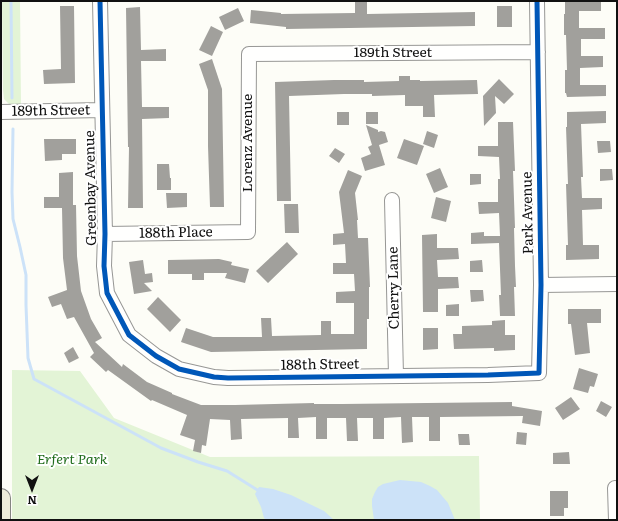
<!DOCTYPE html>
<style>
body{margin:0}
#map{position:relative;width:618px;height:521px;overflow:hidden;background:#fdfdf7;font-family:Literata,serif}
canvas{display:block}
.frame{position:absolute;inset:0;border:2px solid #111;pointer-events:none}
.north{position:absolute;left:12px;top:469px;width:40px;height:40px;-webkit-text-stroke:3px #fff;paint-order:stroke;rotate:180deg;font-size:11px;font-weight:700;line-height:16px;text-align:center;color:#111}
.north::after{content:'';display:block;margin:auto;width:14px;height:18px;background:#111;clip-path:polygon(50% 0,100% 100%,50% 72%,0 100%)}
</style>
<div id="map">
<canvas width="618" height="521"></canvas>
<div class="frame"></div>
<div class="north">N</div>
</div>
<script>
const ctx = document.querySelector('canvas').getContext('2d');
ctx.lineJoin = 'round';
function paint(path, color) { ctx.fillStyle = color; ctx.fill(path, 'evenodd'); }
const poly = rows => new Path2D(rows.map(r => 'M' + r).join(''));
function trace(path, color, width, dash) { ctx.strokeStyle = color; ctx.lineWidth = width; ctx.lineCap = dash ? 'butt' : 'round'; ctx.setLineDash(dash || []); ctx.stroke(path); }
function write(font, color, halo, rows, align = 'center') {
  ctx.font = font + ' Literata,serif'; ctx.lineWidth = 4; ctx.setLineDash([]); ctx.textBaseline = 'middle'; ctx.strokeStyle = halo; ctx.fillStyle = color; for (const [text, x, y, turn = 0] of rows) {
    ctx.save(); ctx.translate(x, y); ctx.rotate((+turn || 0) * Math.PI / 180); ctx.textAlign = isNaN(turn) ? turn : align; if (halo) ctx.strokeText(text, 0, 0); ctx.fillText(text, 0, 0); ctx.restore();
  }
}
paint(poly([
 [2,1,20,1,21,104,9,104,4,99,3,90],
 [12,370,80,371,114,418,210,457,479,456,480,520,12,520]
]), '#e3f4d6');
paint(poly([
 [400,480,421,482,430,486,437,490,448,503,455,520,374,520,372,506,372,499,375,492,378,487,383,484],
 [259,487,273,489,291,495,324,511,334,520,266,520,264,518,261,507,255,494]
]), '#cce2f8');
trace(poly([
 [11,1,12,98],
 [13,129,12,192,13,219,20,247,26,275,26,305,28,358,34,379,161,448,198,462,227,471,259,491]
]), '#cce2f8', 3);
paint(poly([
 [355,1,367,1,367,14,475,12,475,26,286,29,286,27,250,23,251,10,281,13,281,14,355,13],
 [565,1,601,1,601,11,579,11,579,28,605,28,605,39,581,39,581,56,603,56,603,67,580,68,580,85,606,85,606,96,567,97,566,93,565,93,565,70,567,70,566,35,564,35,564,14,565,14],
 [60,6,74,6,75,83,44,84,43,70,61,69],
 [497,6,512,6,512,27,497,27],
 [140,7,141,50,166,49,166,61,141,61,142,107,169,107,169,118,142,119,143,208,128,208,129,147,128,147,126,8],
 [238,8,244,21,225,30,219,17],
 [211,26,223,32,212,56,199,50],
 [212,59,222,89,224,207,210,207,208,146,208,90,199,64],
 [399,76,410,76,410,80,420,80,420,81,477,80,478,94,434,95,435,117,423,117,423,106,405,106,405,95,372,96,372,94,344,94,289,96,291,201,277,201,275,82,334,80,364,80,364,82,399,81],
 [499,79,514,94,504,104,495,96,496,113,484,126,483,96],
 [606,111,606,123,581,124,583,177,581,177,582,198,602,198,602,209,582,210,583,245,599,245,599,259,566,260,566,245,568,245,566,184,568,184,566,127,567,127,567,112],
 [337,112,349,112,349,125,337,125],
 [366,112,378,112,378,124,366,124],
 [498,122,513,122,515,171,513,171,515,228,514,228,515,266,516,287,514,287,515,316,500,316,499,295,501,295,499,243,471,244,471,233,484,232,484,236,500,236,499,213,479,214,478,202,498,202,498,179,500,179,499,157,478,156,478,146,498,146],
 [366,125,378,130,378,132,381,131,385,132,388,142,379,145,385,165,365,171,361,158,371,154,368,147,372,145],
 [427,131,438,135,434,148,423,144],
 [44,139,76,139,76,154,62,154,62,160,45,161],
 [404,139,424,146,417,165,397,158],
 [597,141,610,141,611,152,598,153],
 [335,148,345,154,339,163,329,156],
 [157,164,169,164,170,178,171,178,171,190,157,190],
 [440,168,448,187,434,193,426,174],
 [600,169,612,169,613,180,600,181],
 [348,170,362,176,355,193,358,220,357,220,358,238,368,238,370,287,369,287,369,319,367,319,367,349,211,352,181,342,186,328,213,337,262,337,261,318,271,318,272,336,321,335,321,321,331,321,331,334,354,334,354,303,336,303,336,292,355,291,354,274,333,274,333,263,346,263,345,244,333,245,333,234,344,233,339,192],
 [73,172,73,205,76,205,77,256,81,291,91,319,102,338,95,342,122,367,123,364,147,382,172,393,172,394,201,405,235,405,314,403,314,404,342,404,512,402,512,406,542,411,540,426,522,423,523,416,440,417,440,441,429,441,429,417,412,417,413,442,402,443,401,417,384,418,384,439,373,439,373,418,357,418,358,441,347,441,346,418,327,418,327,439,316,439,316,417,298,418,299,438,288,438,288,418,241,419,242,439,231,440,230,420,210,419,206,446,202,445,201,453,193,451,195,440,180,435,187,415,152,400,151,401,108,370,106,372,90,357,94,353,74,317,67,319,61,304,52,307,48,297,67,290,63,258,62,208,44,208,44,197,59,197,59,173],
 [470,174,481,174,481,184,470,185],
 [166,193,187,193,187,207,167,208],
 [436,197,451,201,446,222,431,218],
 [284,204,298,204,299,233,285,233],
 [437,234,437,248,458,248,459,259,437,260,438,277,458,277,459,288,438,289,438,312,423,312,422,235],
 [287,242,298,254,268,283,256,271],
 [219,259,232,262,231,265,249,269,245,283,225,278,227,273,204,273,204,280,192,280,192,274,168,274,168,260],
 [143,260,145,274,152,273,153,282,144,283,152,291,134,294,129,262],
 [482,260,483,272,470,272,470,261],
 [470,290,483,290,484,301,471,302],
 [158,297,181,320,170,332,147,309],
 [459,304,459,316,446,316,446,305],
 [568,309,601,309,601,323,587,323,590,353,575,355,571,324,568,324],
 [505,320,505,335,515,335,515,350,494,351,494,348,454,349,453,334,462,334,462,326,492,325,492,321],
 [423,328,438,328,438,349,423,350],
 [73,347,79,358,69,363,64,353],
 [579,368,598,374,594,387,590,386,588,393,573,389],
 [571,397,580,409,563,420,555,408],
 [601,401,612,407,606,417,596,411],
 [517,432,527,433,526,445,516,444],
 [458,434,469,434,470,445,459,445],
 [569,452,570,464,553,464,553,453],
 [550,491,568,491,568,508,564,508,564,516,550,516]
]), '#a1a09c');
const minor = poly([
 [100,1,105,234,104,266,107,293,129,335,156,356,179,369,214,377,228,378,488,375,539,373,541,285,537,1],
 [1,112,102,110],
 [392,200,396,376],
 [105,234,248,232,249,54,538,52],
 [541,285,617,284],
 [615,488,616,520]
]);
const major = poly([
 [1,498,1,520]
]);
trace(minor, '#979795', 16);
trace(major, '#858582', 20);
trace(minor, '#fffffe', 14);
trace(major, '#eeecda', 18);
trace(poly([
 [100,1,105,234,104,266,107,293,129,335,156,356,179,369,214,377,228,378,488,375,539,373,541,285,537,1]
]), '#0057b8', 5);
write('14px', '#111', '#fff', [
 ["189th Street",393,53],
 ["189th Street",51,111,-1],
 ["Lorenz Avenue",248,143,-90],
 ["Greenbay Avenue",91,188,-91],
 ["Park Avenue",528,213,-91],
 ["188th Place",176,233,-1],
 ["Cherry Lane",394,288,-91],
 ["188th Street",320,365,-1]
]);
write('italic 14px', '#216d1d', '#fff', [
 ["Erfert Park",72,460]
]);
</script>
